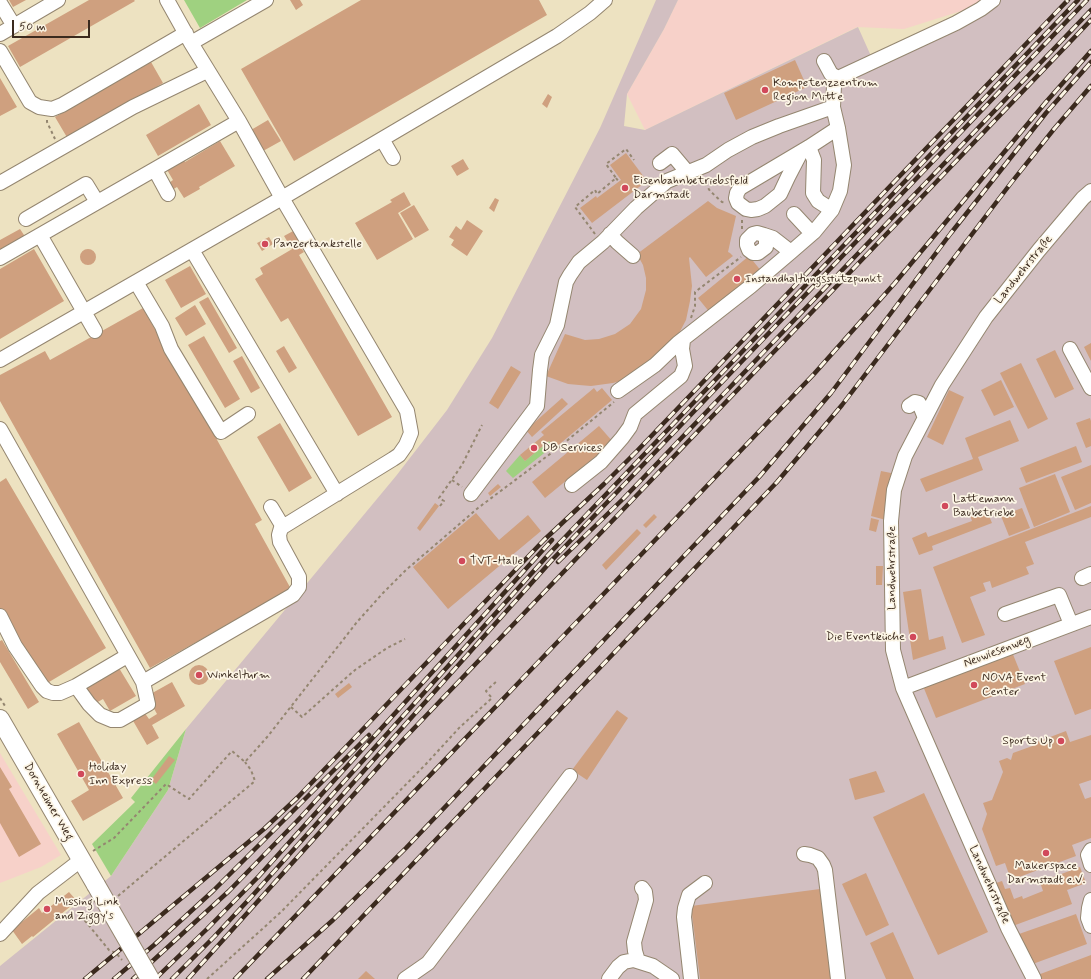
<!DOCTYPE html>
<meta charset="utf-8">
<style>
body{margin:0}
#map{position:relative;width:1091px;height:979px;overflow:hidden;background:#ede2c1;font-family:Mynerve,sans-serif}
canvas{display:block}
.scale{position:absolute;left:12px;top:20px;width:78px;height:18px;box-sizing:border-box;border:2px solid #3b2a1e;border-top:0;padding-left:5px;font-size:12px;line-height:14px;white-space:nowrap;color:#3b2a1e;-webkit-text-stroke:3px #fcf5e5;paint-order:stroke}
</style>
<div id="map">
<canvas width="1091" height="979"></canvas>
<div class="scale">50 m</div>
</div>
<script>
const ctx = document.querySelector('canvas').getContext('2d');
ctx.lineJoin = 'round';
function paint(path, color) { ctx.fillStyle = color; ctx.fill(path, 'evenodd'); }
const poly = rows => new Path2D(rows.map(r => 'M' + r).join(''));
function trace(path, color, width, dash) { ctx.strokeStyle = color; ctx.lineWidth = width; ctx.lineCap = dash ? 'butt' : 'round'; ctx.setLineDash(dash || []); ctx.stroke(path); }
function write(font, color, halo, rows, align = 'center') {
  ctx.font = font + ' Mynerve,sans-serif'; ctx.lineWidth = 3.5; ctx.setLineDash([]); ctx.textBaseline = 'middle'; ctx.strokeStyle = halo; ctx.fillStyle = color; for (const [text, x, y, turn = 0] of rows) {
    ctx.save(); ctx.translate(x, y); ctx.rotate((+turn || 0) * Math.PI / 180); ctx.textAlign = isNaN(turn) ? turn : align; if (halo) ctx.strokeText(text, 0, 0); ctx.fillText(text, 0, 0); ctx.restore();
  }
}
paint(poly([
 [678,0,996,0,904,29,857,27,645,130,627,94,664,29],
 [0,753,61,855,41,867,0,883]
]), '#f7d1c9');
paint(poly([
 [656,0,678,0,664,29,627,94,624,126,645,130,858,27,875,65,983,13,1001,0,1091,0,1091,979,0,979,0,966,111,876,168,790,186,729,396,476,447,410,492,338,600,128]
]), '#d2bfc1');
paint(poly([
 [184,0,247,0,200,28],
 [549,441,553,446,513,478,506,471,520,455,525,461],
 [186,729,168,790,111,876,92,844,135,802,131,798]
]), '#9fd180');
paint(poly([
 [9,0,26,0,13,7],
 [89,0,134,0,135,1,20,67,8,46],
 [290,0,300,0,303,5,296,10],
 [361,0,539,0,547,15,294,161,241,69],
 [795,60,807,87,736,120,724,93],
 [151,62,163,83,68,139,55,117],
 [0,78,17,107,0,116],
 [548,94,552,97,547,108,542,104],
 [199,104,211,125,158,156,146,135],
 [268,120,281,141,263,151,251,130],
 [220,141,235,166,199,187,200,189,184,198,177,187,172,190,169,183,173,180,166,168,183,158,185,162],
 [626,153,647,181,592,223,580,208,596,196,597,198,621,180,610,165],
 [463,159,469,169,457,176,451,166],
 [404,192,411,205,398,213,413,239,377,260,355,223,392,202,390,200],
 [495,198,499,200,494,212,489,208],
 [708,201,717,208,736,216,728,252,730,253,733,256,706,277,690,257,689,258,692,286,690,301,686,320,676,339,670,347,624,380,613,383,591,386,579,385,568,384,546,376,565,334,585,340,599,339,615,334,630,324,641,309,646,290,646,278,643,265,637,254],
 [414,205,429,230,415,238,400,213],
 [467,220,483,231,467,256,451,245,454,240,449,237,456,226,461,230],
 [20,229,26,238,0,251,0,240],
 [295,230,303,242,292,249,284,236],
 [269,237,273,244,262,251,257,243],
 [299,245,304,252,299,255,392,417,358,436,288,318,281,322,255,279,263,274,260,268],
 '80 257a8 8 0 1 1 16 0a8 8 0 1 1-16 0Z',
 [34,249,64,301,0,339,0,269],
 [749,256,762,272,711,314,698,298],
 [190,266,206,294,181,308,165,280],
 [208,297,237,348,229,353,199,302],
 [195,305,206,324,186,336,175,318],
 [143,308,262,520,255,524,291,589,150,668,0,401,0,375,45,351,50,360],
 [204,336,240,399,225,408,188,345],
 [1091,343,1091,361,1084,347],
 [284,346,297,368,289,373,276,351],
 [1055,350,1074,389,1055,398,1036,359],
 [242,356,260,388,251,393,233,361],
 [1021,363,1048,419,1028,429,1000,373],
 [511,366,521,372,498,409,489,403],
 [1001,380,1014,407,994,416,981,390],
 [594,388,597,392,602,388,612,400,555,448,549,441,525,461,520,455,544,435,541,432],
 [949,390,964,397,943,445,927,437],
 [562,398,568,404,532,437,526,430],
 [1090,418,1091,421,1091,446,1086,448,1076,423],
 [1010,420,1019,441,978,457,983,470,926,492,920,479,973,459,965,438],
 [280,423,312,478,289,492,257,437],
 [599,426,613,442,545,498,532,482],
 [1076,446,1082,462,1026,483,1020,468],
 [1091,465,1091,503,1075,510,1061,477],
 [881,471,896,474,886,520,871,516],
 [1055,474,1070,512,1034,527,1019,488],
 [6,478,106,648,44,685,0,609,0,482],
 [498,484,501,487,490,496,488,493],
 [435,503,439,506,420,531,417,528],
 [1091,506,1091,517,1025,542,1034,564,1026,567,1029,574,992,588,990,581,983,583,986,591,970,597,985,635,962,643,933,567],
 [1022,508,1030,528,1009,536,1001,516],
 [986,509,992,523,932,546,933,550,919,555,912,538,926,532,928,537,972,521,970,515],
 [476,513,499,540,528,515,541,531,448,609,413,567],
 [654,514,657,517,646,528,643,525],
 [871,518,879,520,876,532,869,530],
 [637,529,641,533,606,570,602,565],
 [876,566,883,566,882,585,876,585],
 [921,589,929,640,943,636,946,649,913,660,903,592],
 [2,640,39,702,28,709,0,662,0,641],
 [1091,647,1091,709,1075,715,1054,661],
 [1012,652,1025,684,936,718,923,686],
 '189 675a10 10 0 1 1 20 0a10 10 0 1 1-20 0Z',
 [119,668,136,696,110,711,103,699,96,703,86,687],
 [172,682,185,706,152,725,159,738,147,745,132,719,144,712,149,719,157,714,147,696],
 [349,683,352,687,338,698,335,694],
 [617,710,628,718,587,780,572,770],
 [79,722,123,798,83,821,71,801,89,790,57,734],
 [1066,731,1070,742,1091,735,1091,780,1079,784,1085,799,1091,797,1091,838,1072,845,1076,856,1011,880,1005,863,996,866,982,829,987,814,983,803,992,800,1003,772,999,761,1007,758,1011,760,1013,753,1038,744,1037,742],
 [169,756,175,760,156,784,151,780],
 [0,767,12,787,9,789,41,844,19,857,0,823],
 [876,771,885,792,855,800,849,779],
 [924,793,988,932,938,955,873,817],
 [1080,867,1086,883,1067,890,1072,904,1010,927,993,884,1002,881,1005,889,1010,888,1014,899,1022,896,1023,899,1043,891,1040,882],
 [866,873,889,925,866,936,842,884],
 [820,889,832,979,700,979,691,906],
 [69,892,77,901,33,937,32,936,22,944,12,930,39,908,42,913],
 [1076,914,1087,944,1030,965,1019,934],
 [893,932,914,979,886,979,870,943],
 [1091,955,1091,979,1037,979,1035,976],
 [366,971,375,979,358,979]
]), '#cfa07f');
const minor = poly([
 [0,3,14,26],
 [0,34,58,0],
 [191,43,266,0],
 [0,51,30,102,39,107,52,109,62,105,186,33],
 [824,61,831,74,838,78],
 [382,139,393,158],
 [809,147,814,160,813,193,818,201,832,210],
 [801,152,788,177,780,194,765,206,758,209,751,210,746,209,738,203,736,198,737,193,740,188,809,147,838,128],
 [660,163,672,154,688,173],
 [155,170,168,194],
 [0,183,133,107,207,71],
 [794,214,807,228,814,232],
 [26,219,86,184,97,202],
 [610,234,617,242,633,256],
 [40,235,95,331],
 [764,235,766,239,766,247,758,253,753,253,749,250,747,245,747,240,753,234,757,233,764,235,773,238,791,252],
 [192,250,337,494],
 [0,258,239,121],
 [136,282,162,326,171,349,221,432,248,414],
 [1070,349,1091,388],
 [0,360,282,198,239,121,191,43,167,0],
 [618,391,655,365,678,343,751,286,791,252,814,232,832,210,840,191,844,165,838,128,833,107,834,86,838,78,956,23,981,9,993,0],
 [909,406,915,402,919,403,925,418],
 [0,429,143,682,293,595,299,587,299,577,280,542,279,535,281,528,393,459,399,455,406,445,411,433,407,411,282,198,557,36,590,13,605,0],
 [572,485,601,462,622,438,630,427,635,414,681,376,685,366,682,349,683,340],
 [471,494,537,406,540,370,542,355,557,325,566,282,570,275,579,262,603,242,636,208,667,181,706,165,728,150,752,137,779,126,833,107],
 [271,507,283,527],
 [1082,578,1091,574],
 [1005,614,1059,595,1071,624],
 [0,616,15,646,42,686,47,691,53,693,60,693,76,686,127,656],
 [76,686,89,704,100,715,112,720,120,720,148,704,143,682],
 [903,688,1091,617],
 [1091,850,1088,855,1091,865],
 [804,854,810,855,818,858,823,865,825,870,838,979],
 [1091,900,1089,908,1088,918,1091,926],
 [0,934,38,893,81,860],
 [638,961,635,951,634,942,646,900,645,892,642,888],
 [405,979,428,963,570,776],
 [609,979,618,967,624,962,634,960,653,966,672,979],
 [691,979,684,917,685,908,689,895,705,883],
 [1034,979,1008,928,903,688,893,650,891,521,894,490,905,456,942,385,986,317,1039,250,1083,198,1091,191]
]);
const major = poly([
 [0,719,96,885]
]);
trace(minor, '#948670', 16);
trace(major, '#948670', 20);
trace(poly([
 [47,120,47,122,55,139],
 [616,178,619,182],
 [702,178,710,191,722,202,726,203],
 [742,229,742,219],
 [595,234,575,207,595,190,597,194,616,178,606,164,626,149,634,160],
 [691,318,695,306,695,292,741,257],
 [452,480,462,487],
 [440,506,444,501,439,498,462,465,482,425],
 [0,698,5,706],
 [291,707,302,717,355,670,387,648,405,639],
 [93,851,114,838,166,784,189,799,232,751,245,762,268,736,357,622,383,593,406,570,478,508,558,448,614,402],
 [118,896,255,781,251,770,245,762],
 [77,911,109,950,116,953,122,960],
 [87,923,97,914],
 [207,979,281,912,426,764,460,727,492,698,486,691,497,681]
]), '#948670', 2, [3, 3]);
trace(minor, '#fff', 14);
trace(major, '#fff', 18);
const rail = poly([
 [558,562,624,498,1091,10],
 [85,979,264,829,298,797,544,540,604,484,637,451,1068,0],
 [114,979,154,945,213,891,369,735],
 [133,979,229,891,301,817,552,540],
 [155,979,207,929,259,876,549,554,1078,0],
 [172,979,214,937,253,895,553,559,1087,0],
 [188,979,400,743,1091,20],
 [235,979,814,374,894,284,1046,102,1091,51],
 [267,979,333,920,406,848,760,476,831,393,951,233,1046,113,1091,62],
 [303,979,777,482,842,405,1011,183,1054,129,1091,86]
]);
trace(rail, '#3b2a1e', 4.5);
trace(rail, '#fcf5e5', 3, [9]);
const majorBridge = poly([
 [96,885,150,979]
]);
trace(majorBridge, '#948670', 20, []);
trace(majorBridge, '#fff', 18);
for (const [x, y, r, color] of [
 [765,90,4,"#d1495b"],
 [625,188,4,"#d1495b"],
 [265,244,4,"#d1495b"],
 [737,279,4,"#d1495b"],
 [534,448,4,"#d1495b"],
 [945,506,4,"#d1495b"],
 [462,561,4,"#d1495b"],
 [913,637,4,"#d1495b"],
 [199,675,4,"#d1495b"],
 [974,685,4,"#d1495b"],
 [1061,741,4,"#d1495b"],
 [81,774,4,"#d1495b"],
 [1046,853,4,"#d1495b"],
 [47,909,4,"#d1495b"]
]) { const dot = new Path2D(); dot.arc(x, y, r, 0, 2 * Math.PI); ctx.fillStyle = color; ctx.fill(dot); trace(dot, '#fcf5e5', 1.5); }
write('12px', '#3b2a1e', '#fcf5e5', [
 ["Kompetenzzentrum",773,83],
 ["Region Mitte",773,97],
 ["Eisenbahnbetriebsfeld",633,181],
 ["Darmstadt",633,195],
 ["Panzertankstelle",273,244],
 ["Instandhaltungsstützpunkt",745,279],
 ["DB Services",542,448],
 ["Lattemann",953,499],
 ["Baubetriebe",953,513],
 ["TVT-Halle",470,561],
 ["Die Eventküche",905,637,"right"],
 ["Winkelturm",207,675],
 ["NOVA Event",982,678],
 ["Center",982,692],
 ["Sports Up",1053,741,"right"],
 ["Holiday",89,767],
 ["Inn Express",89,781],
 ["Makerspace",1046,866,"center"],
 ["Darmstadt e.V.",1046,880,"center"],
 ["Missing Link",55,902],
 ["and Ziggy's",55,916]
], 'left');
write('12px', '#3b2a1e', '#fcf5e5', [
 ["Landwehrstraße",1024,270,-51],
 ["Landwehrstraße",892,568,-90],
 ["Neuwiesenweg",997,652,-21],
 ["Dornheimer Weg",48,802,60],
 ["Landwehrstraße",989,885,66]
]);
</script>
